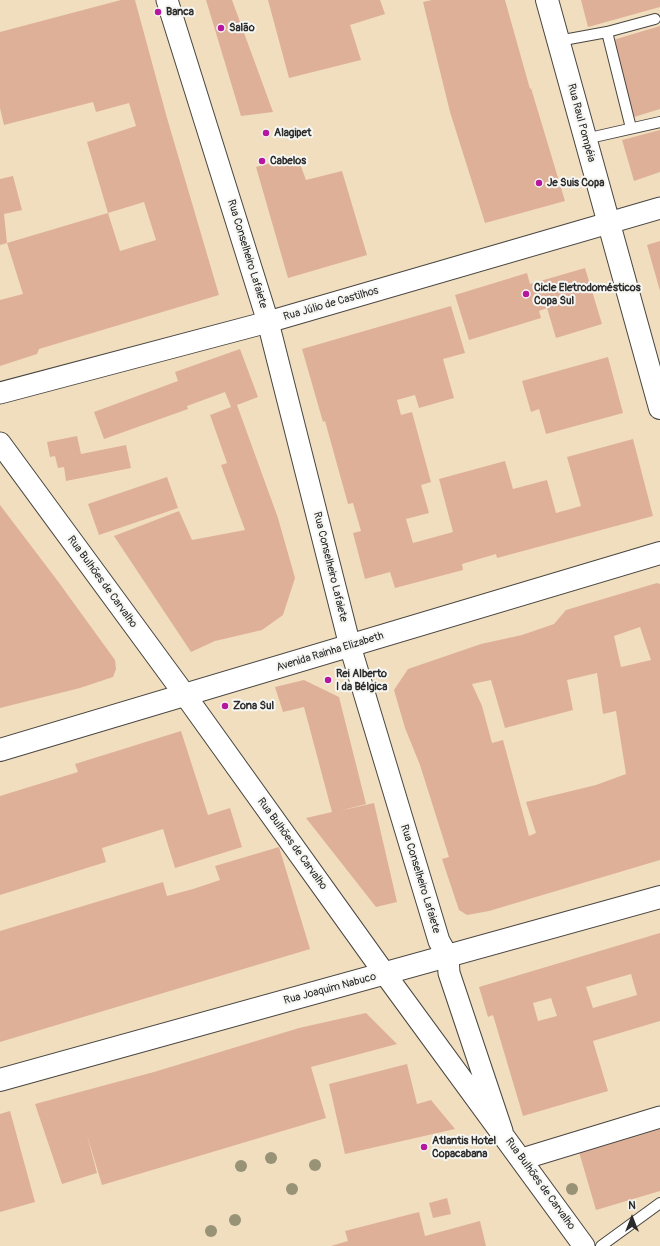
<!DOCTYPE html>
<meta charset="utf-8">
<style>
body{margin:0}
#map{position:relative;width:660px;height:1246px;overflow:hidden;background:#f1debf;font-family:Pangolin,sans-serif}
canvas{display:block}
.north{position:absolute;left:612px;top:1198px;width:40px;height:40px;-webkit-text-stroke:3px #f6f6f2;paint-order:stroke;rotate:0deg;font-size:11px;font-weight:700;line-height:16px;text-align:center;color:#2b2b2b}
.north::after{content:'';display:block;margin:auto;width:14px;height:18px;background:#2b2b2b;clip-path:polygon(50% 0,100% 100%,50% 72%,0 100%)}
</style>
<div id="map">
<canvas width="660" height="1246"></canvas>
<div class="north">N</div>
</div>
<script>
const ctx = document.querySelector('canvas').getContext('2d');
ctx.lineJoin = 'round';
function paint(path, color) { ctx.fillStyle = color; ctx.fill(path, 'evenodd'); }
const poly = rows => new Path2D(rows.map(r => 'M' + r).join(''));
function trace(path, color, width, dash) { ctx.strokeStyle = color; ctx.lineWidth = width; ctx.lineCap = dash ? 'butt' : 'round'; ctx.setLineDash(dash || []); ctx.stroke(path); }
function write(font, color, halo, rows, align = 'center') {
  ctx.font = font + ' Pangolin,sans-serif'; ctx.lineWidth = 4; ctx.setLineDash([]); ctx.textBaseline = 'middle'; ctx.strokeStyle = halo; ctx.fillStyle = color; for (const [text, x, y, turn = 0] of rows) {
    ctx.save(); ctx.translate(x, y); ctx.rotate((+turn || 0) * Math.PI / 180); ctx.textAlign = isNaN(turn) ? turn : align; if (halo) ctx.strokeText(text, 0, 0); ctx.fillText(text, 0, 0); ctx.restore();
  }
}
paint(poly([
 [121,0,135,0,167,118,219,295,39,349,37,354,0,366,0,300,23,294,7,243,0,245,0,179,13,176,22,210,4,214,7,243,108,213,120,251,156,240,144,202,108,213,87,142,136,126,129,103,96,112,93,102,4,125,0,108,0,32],
 [206,0,232,0,273,112,241,116],
 [268,0,380,0,385,14,350,25,361,60,289,78],
 [432,0,505,0,530,89,531,88,565,201,485,223,450,112,423,2],
 [581,0,660,0,660,7,588,27],
 [660,26,660,109,634,117,613,40],
 [660,130,660,172,634,181,622,140],
 [297,156,306,180,342,171,367,255,288,278,256,167],
 [660,241,660,291,647,245],
 [585,268,602,324,556,338,547,308,539,311,541,318,469,340,455,295,527,273,530,284],
 [451,306,465,353,443,359,454,398,419,408,415,395,397,400,401,415,412,412,431,482,421,485,429,513,406,519,413,543,453,532,439,479,505,461,513,489,547,480,556,513,581,506,567,457,633,439,653,516,497,558,496,554,462,564,463,570,395,588,390,572,365,579,353,533,361,531,353,503,348,504,325,421,323,422,302,349],
 [240,349,258,397,237,405,278,518,295,578,283,615,262,630,215,641,191,652,114,536,179,511,192,540,245,530,221,465,227,463,210,415,231,407,225,392,187,406,188,409,104,439,94,412,178,381,175,372],
 [608,357,623,413,546,434,539,409,531,412,522,381],
 [77,436,81,454,126,445,131,468,66,481,64,467,58,468,55,456,50,457,47,442],
 [167,477,178,508,99,535,88,504],
 [0,505,57,580,115,660,116,669,113,677,80,688,0,708],
 [657,583,660,584,660,860,489,911,467,915,459,910,442,859,449,857,420,765,405,728,394,690,408,669,481,644,522,635,554,624,566,610],
 [640,627,651,660,621,667,614,636],
 [597,673,603,714,616,711,626,774,596,785,526,802,536,833,529,836,503,740,492,743,482,706,472,684,491,680,505,728,573,710,567,680],
 [304,680,339,697,366,804,339,811,374,803,397,902,376,907,306,818,332,812,304,707,283,712,275,687],
 [181,731,208,815,230,808,242,847,175,868,163,829,102,848,106,862,0,895,0,796,78,772,75,764],
 [279,847,310,949,0,1042,0,931,163,882,167,896,193,889,220,880,215,866],
 [660,933,660,1021,593,1041,608,1091,523,1116,493,1015,488,1017,479,987],
 [631,974,637,995,593,1008,586,987],
 [551,998,557,1016,538,1021,533,1003],
 [366,1013,397,1044,311,1067,326,1118,102,1185,87,1135,97,1173,62,1184,35,1104,154,1072,299,1028],
 [407,1064,417,1104,431,1100,455,1129,345,1154,329,1084],
 [10,1111,35,1202,0,1212,0,1114],
 [660,1128,660,1191,596,1210,579,1152],
 [447,1198,451,1214,433,1218,429,1203],
 [419,1212,425,1236,480,1221,486,1246,331,1246,348,1241,345,1231]
]), '#dfb098');
const lane = poly([
 [607,32,655,19],
 [558,41,607,32,631,128],
 [585,139,660,122],
 [601,1246,660,1203]
]);
const street = poly([
 [167,0,268,322,350,646,439,941,448,957,449,973,502,1131],
 [0,393,268,322,660,208],
 [0,443,185,695,385,974,584,1246],
 [522,1159,660,1117]
]);
const secondary = poly([
 [547,0,660,408],
 [0,1080,660,897]
]);
const highway = poly([
 [0,750,660,553]
]);
trace(lane, '#494641', 12);
trace(street, '#494641', 23);
trace(secondary, '#494641', 24);
trace(highway, '#494641', 24);
trace(lane, '#fff', 10);
trace(street, '#fff', 21);
trace(secondary, '#fff', 22);
trace(highway, '#fff', 22);
ctx.fillStyle = '#989277';
for (const [x, y] of [
 [271,1158],
 [315,1165],
 [241,1166],
 [292,1189],
 [572,1189],
 [235,1220],
 [211,1231]
]) { ctx.beginPath(); ctx.arc(x, y, 6, 0, 2 * Math.PI); ctx.fill(); }
for (const [x, y, r, color] of [
 [158,12,4,"#b5179e"],
 [221,28,4,"#b5179e"],
 [266,133,4,"#b5179e"],
 [262,161,4,"#b5179e"],
 [539,183,4,"#b5179e"],
 [526,294,4,"#b5179e"],
 [328,680,4,"#b5179e"],
 [225,706,4,"#b5179e"],
 [424,1147,4,"#b5179e"]
]) { const dot = new Path2D(); dot.arc(x, y, r, 0, 2 * Math.PI); ctx.fillStyle = color; ctx.fill(dot); trace(dot, '#f6f6f2', 1.5); }
write('bold 11px', '#2b2b2b', '#f6f6f2', [
 ["Banca",166,12],
 ["Salão",229,28],
 ["Alagipet",274,133],
 ["Cabelos",270,161],
 ["Je Suis Copa",547,183],
 ["Cicle Eletrodomésticos",534,288],
 ["Copa Sul",534,301],
 ["Rei Alberto",336,674],
 ["I da Bélgica",336,687],
 ["Zona Sul",233,706],
 ["Atlantis Hotel",432,1141],
 ["Copacabana",432,1154]
], 'left');
write('11px', '#2b2b2b', '#f6f6f2', [
 ["Rua Raul Pompéia",581,123,75],
 ["Rua Conselheiro Lafaiete",247,254,73],
 ["Rua Júlio de Castilhos",331,304,-16],
 ["Rua Conselheiro Lafaiete",330,567,76],
 ["Rua Bulhões de Carvalho",102,582,54],
 ["Avenida Rainha Elizabeth",330,652,-17],
 ["Rua Bulhões de Carvalho",292,844,54],
 ["Rua Conselheiro Lafaiete",420,879,73],
 ["Rua Joaquim Nabuco",330,989,-15],
 ["Rua Bulhões de Carvalho",540,1184,54]
]);
</script>
